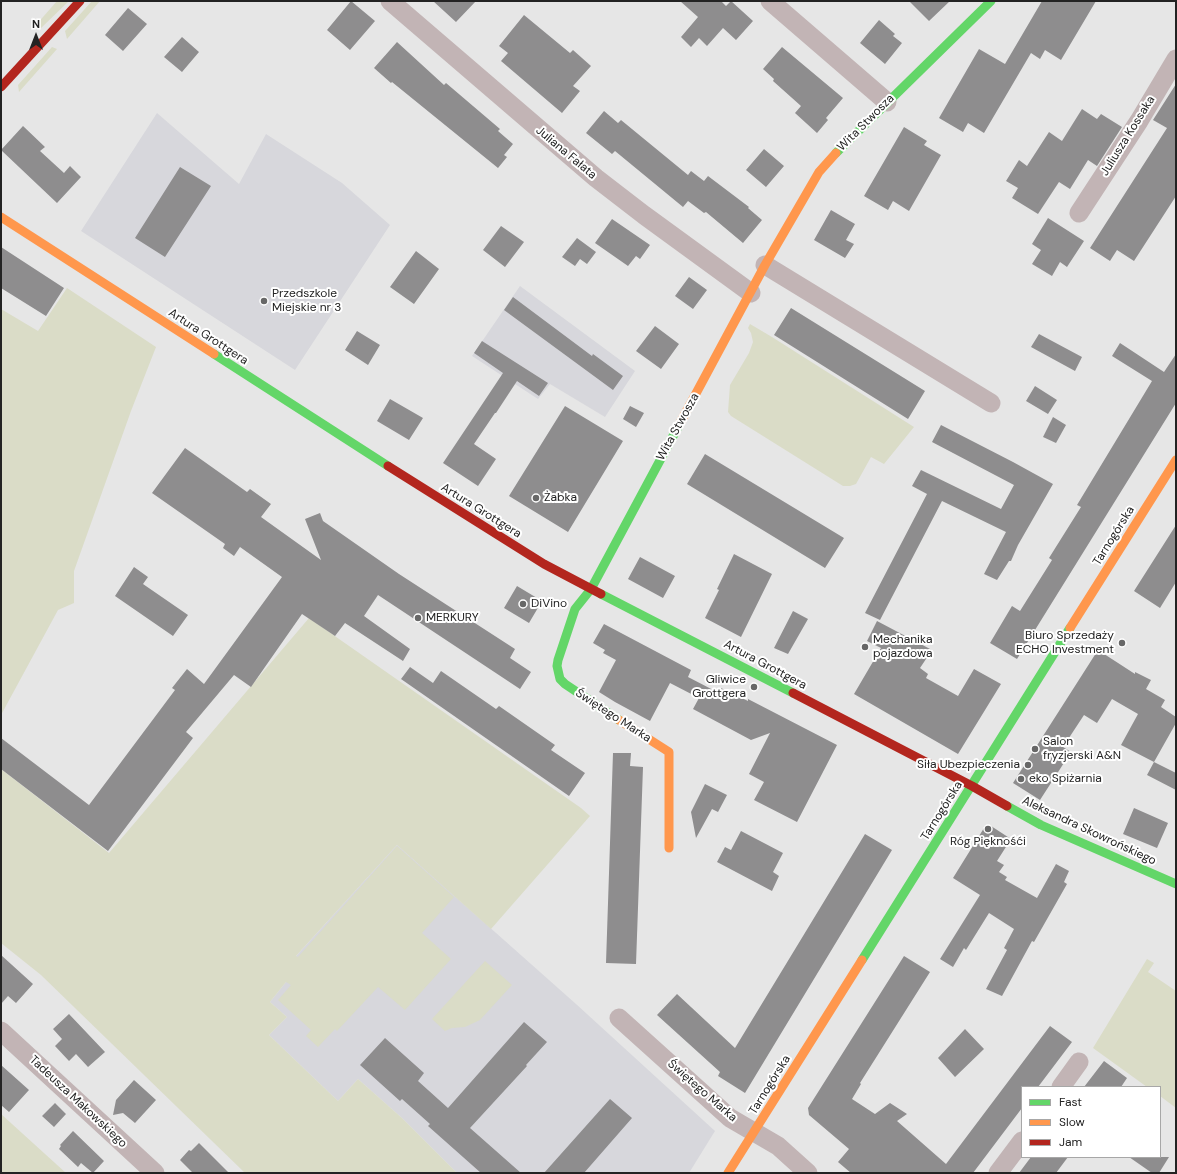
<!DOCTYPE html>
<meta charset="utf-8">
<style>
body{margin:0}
#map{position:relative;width:1177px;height:1174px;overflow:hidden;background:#e6e6e6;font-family:"DM Sans",sans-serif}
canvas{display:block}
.frame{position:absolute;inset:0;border:2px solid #232323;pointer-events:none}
.legend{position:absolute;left:1021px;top:1086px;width:140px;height:72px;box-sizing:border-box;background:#fff;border:1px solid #a7a7a7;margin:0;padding:5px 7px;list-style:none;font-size:12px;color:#232323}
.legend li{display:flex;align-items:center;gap:8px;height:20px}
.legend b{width:20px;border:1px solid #a7a7a7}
.north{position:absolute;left:16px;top:16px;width:40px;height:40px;-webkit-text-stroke:3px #fff;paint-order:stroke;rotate:0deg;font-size:11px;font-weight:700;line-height:16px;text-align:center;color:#232323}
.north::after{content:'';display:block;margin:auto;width:14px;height:18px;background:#232323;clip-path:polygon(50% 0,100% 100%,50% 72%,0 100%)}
</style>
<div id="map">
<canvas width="1177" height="1174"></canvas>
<div class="frame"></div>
<ul class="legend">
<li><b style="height:5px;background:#63d668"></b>Fast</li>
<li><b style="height:5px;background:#ff974d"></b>Slow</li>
<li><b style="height:5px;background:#b3261e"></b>Jam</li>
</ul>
<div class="north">N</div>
</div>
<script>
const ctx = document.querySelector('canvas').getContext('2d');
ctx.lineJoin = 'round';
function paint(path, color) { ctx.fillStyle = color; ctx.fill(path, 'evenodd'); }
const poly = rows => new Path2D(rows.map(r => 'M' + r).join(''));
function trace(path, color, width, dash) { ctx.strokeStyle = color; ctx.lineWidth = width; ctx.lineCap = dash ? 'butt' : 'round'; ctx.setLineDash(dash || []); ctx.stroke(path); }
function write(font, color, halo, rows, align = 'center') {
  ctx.font = font + ' "DM Sans",sans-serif'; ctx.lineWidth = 4; ctx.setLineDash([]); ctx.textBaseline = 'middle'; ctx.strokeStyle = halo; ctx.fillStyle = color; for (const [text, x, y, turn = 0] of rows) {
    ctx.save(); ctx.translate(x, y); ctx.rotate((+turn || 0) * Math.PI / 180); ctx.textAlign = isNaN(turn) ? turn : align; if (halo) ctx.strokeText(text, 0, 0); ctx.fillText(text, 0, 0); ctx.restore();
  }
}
paint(poly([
 [157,113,239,184,266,134,342,183,390,225,295,370,81,231],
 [520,286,635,371,605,417,550,384,538,399,472,356],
 [397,845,576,1004,715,1131,689,1173,457,1173,402,1118,358,1079,338,1101,269,1035,287,1017,270,1002,286,982,278,976]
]), '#d7d7dc');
paint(poly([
 [57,1,69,1,40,29,36,25],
 [92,1,100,1,67,39,65,31],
 [52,47,57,49,19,92,18,85],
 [67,288,156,347,131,411,74,571,74,603,58,610,1,715,1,309,38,331],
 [750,324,772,337,914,427,884,464,871,457,856,484,850,486,843,486,731,416,728,412,730,385,749,353,753,342,751,333,748,328],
 [309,618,581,808,590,816,491,929,397,845,296,956,298,957,397,846,454,897,422,933,451,959,405,1010,378,987,337,1031,335,1029,318,1047,306,1036,311,1030,278,1000,291,985,286,982,270,1002,287,1017,269,1035,338,1101,358,1079,402,1118,457,1173,245,1173,41,975,1,943,1,769,109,853],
 [1147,959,1154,963,1148,972,1176,991,1176,1108,1160,1096,1160,1087,1147,1087,1093,1048],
 [485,961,512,985,480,1020,465,1027,452,1028,445,1031,432,1019],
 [1,1114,66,1173,1,1173]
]), '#dadcc7');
paint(poly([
 [351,1,375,21,350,50,327,30],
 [433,1,476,1,456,22],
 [680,1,721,1,726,6,731,1,753,21,736,40,723,28,707,46,699,38,691,47,681,37,698,17],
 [909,1,950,1,929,21],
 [1042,1,1096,1,1061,60,1045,50,1040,59,1031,53,984,133,968,123,963,132,939,118,979,49,1005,64],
 [128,8,147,24,123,51,105,35],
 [524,15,570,53,573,50,591,66,573,86,580,91,562,113,501,61,508,53,499,46],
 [879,20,895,34,893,36,902,43,885,64,860,43],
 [182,37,199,52,182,72,164,57],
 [397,42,444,85,446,83,500,129,498,131,513,144,504,155,507,157,498,168,392,82,391,83,374,68],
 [782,47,843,98,826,118,828,120,817,133,795,113,801,106,773,81,774,79,763,69],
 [1176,84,1176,196,1134,261,1117,250,1110,261,1090,248,1167,128,1153,120],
 [1082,109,1097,119,1101,114,1122,127,1097,166,1088,160,1070,189,1059,182,1038,214,1012,198,1018,188,1006,181,1019,160,1027,166,1049,132,1062,141],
 [604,111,618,123,621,120,688,175,691,171,704,181,708,176,749,207,748,208,762,220,743,243,706,212,704,213,688,201,683,207,615,151,612,154,586,133],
 [23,126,45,147,40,151,64,173,70,166,81,177,57,203,1,150],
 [904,127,927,141,924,145,941,155,909,211,893,201,888,210,864,196],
 [764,149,784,166,766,187,746,170],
 [180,167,211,186,165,257,135,238],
 [831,210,855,224,846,240,854,244,845,258,814,240],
 [1048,218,1084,241,1067,267,1060,262,1052,276,1032,264,1041,250,1032,244],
 [612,219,650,245,640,259,636,256,628,266,595,243],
 [501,226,524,242,505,267,483,250],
 [577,238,596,252,587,264,580,259,575,266,562,257],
 [1,247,64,288,46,316,1,288],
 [416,251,439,269,414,304,390,287],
 [689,277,707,290,693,309,675,296],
 [513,297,592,356,593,354,623,376,613,390,504,310],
 [791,308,925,391,908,419,774,335],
 [655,326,679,344,661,369,636,351],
 [357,331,380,345,368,365,345,350],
 [1039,334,1082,357,1075,371,1031,347],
 [482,341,548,383,539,396,517,381,496,413,495,413,474,444,496,459,478,486,443,463,503,373,474,353],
 [1120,343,1164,372,1176,354,1176,403,1017,659,990,643,1012,606,1020,611,1052,560,1049,558,1081,507,1077,505,1152,381,1112,356],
 [1035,386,1057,400,1048,414,1026,401],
 [390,399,423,418,409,440,377,421],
 [565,406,623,441,568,532,509,496],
 [630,406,644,413,636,427,623,419],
 [1053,417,1066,425,1056,443,1043,437],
 [941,425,1013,462,1053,484,1018,545,1011,561,1009,561,997,580,984,574,1006,532,942,501,880,620,865,613,927,494,912,486,921,470,1001,509,1014,485,932,442],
 [185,448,247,492,250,489,271,504,261,517,321,560,305,519,320,513,323,521,399,574,515,649,510,658,531,672,520,689,378,595,364,616,410,649,403,661,345,623,335,636,302,614,251,687,234,675,186,732,193,738,108,851,1,769,1,738,89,805,175,690,172,688,187,669,204,684,282,577,240,547,234,556,223,548,225,544,152,493],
 [705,454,844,538,825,568,687,484],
 [1176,525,1176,582,1160,608,1134,591],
 [734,554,772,574,741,637,705,618,719,590,717,589],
 [640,557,675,576,663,598,628,579],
 [134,567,148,577,143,584,188,615,173,636,115,596],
 [517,586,542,601,529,623,504,608],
 [793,611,808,619,788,654,774,648],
 [877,621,932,650,920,668,928,674,926,678,958,696,974,669,1001,684,958,754,854,694,881,648,867,641],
 [604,624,691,670,688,677,719,693,721,688,748,701,748,699,837,745,797,822,754,800,764,782,749,774,770,733,751,740,693,709,699,698,670,683,650,721,615,702,599,692,616,660,603,653,605,650,593,643],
 [1098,650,1135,674,1135,672,1151,680,1146,689,1165,700,1161,707,1176,717,1176,723,1154,762,1121,745,1138,714,1112,699,1097,723,1084,715,1063,747,1071,752,1040,800,1013,783],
 [410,667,433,683,441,671,496,709,499,706,555,745,551,750,585,773,569,796,401,679],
 [613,753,631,753,630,766,643,767,636,964,606,963],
 [1154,762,1176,773,1176,790,1147,775],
 [705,784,727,795,718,812,712,809,696,838,691,812],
 [1134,808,1168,823,1157,848,1123,834],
 [991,826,1011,839,997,861,1004,865,999,872,1007,877,1005,880,1037,898,1056,864,1069,871,1064,882,1067,884,1034,942,1032,941,1002,996,986,989,1007,950,1004,948,1014,929,989,913,966,950,964,948,953,967,940,959,980,895,953,878,984,828],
 [741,831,783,853,773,872,779,876,772,891,717,862,725,847,731,850],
 [865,834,892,850,745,1093,718,1076,720,1072,657,1015,677,994,735,1048],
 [1,955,33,984,16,1003,8,996,1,1004],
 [904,956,930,972,860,1083,861,1084,852,1099,875,1114,890,1103,907,1114,897,1121,946,1164,1050,1026,1072,1042,1038,1087,1022,1087,1022,1108,973,1173,851,1173,838,1162,849,1149,809,1115,808,1108],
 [69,1014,105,1052,88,1067,76,1054,69,1061,55,1046,62,1039,53,1029],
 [524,1022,547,1042,526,1065,527,1066,470,1128,521,1173,481,1173,428,1126,430,1124,402,1099,400,1101,360,1065,385,1038,424,1073,418,1081,448,1108],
 [965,1029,984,1049,955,1077,938,1058],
 [1104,1061,1127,1078,1121,1087,1084,1087],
 [1,1065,29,1090,9,1112,1,1105],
 [134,1080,156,1100,135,1123,123,1113,113,1115,116,1100],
 [610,1099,632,1118,584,1173,544,1173],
 [55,1103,66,1114,54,1127,42,1116],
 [73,1131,104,1161,93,1173,81,1163,78,1167,59,1149,61,1146,60,1145],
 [199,1143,229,1173,193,1173,180,1160,189,1150,191,1151],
 [1031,1157,1068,1157,1056,1173,1019,1173],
 [1129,1157,1169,1157,1159,1173,1152,1173]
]), '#8e8d8e');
trace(poly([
 [390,1,596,178,644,215,751,293],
 [770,1,887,102],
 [1079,213,1139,121,1176,59],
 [765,265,991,403],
 [619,1018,730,1118,778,1146,808,1173],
 [1,1031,155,1173],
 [1061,1087,1079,1062],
 [998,1173,1022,1141]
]), '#c2b4b5', 19);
trace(poly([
 [836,153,991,1],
 [214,354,388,466],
 [601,594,793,693],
 [619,720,565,684,560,679,557,666,558,660,575,609,591,589,679,425],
 [1007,806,1041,825,1176,884],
 [862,960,1070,628]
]), '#63d668', 9);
trace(poly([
 [1,217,214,354],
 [679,425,765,265,819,172,836,153],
 [1070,628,1176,460],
 [619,720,669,752,669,848],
 [728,1173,862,960]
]), '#ff974d', 9);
trace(poly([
 [1,87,80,1],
 [388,466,544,564,601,594],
 [793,693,972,786,1007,806]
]), '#b3261e', 9);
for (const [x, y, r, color] of [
 [264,301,4,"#676767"],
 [536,498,4,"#676767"],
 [523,604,4,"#676767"],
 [418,618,4,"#676767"],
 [1122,643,4,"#676767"],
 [865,647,4,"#676767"],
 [754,687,4,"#676767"],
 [1035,749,4,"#676767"],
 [1028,765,4,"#676767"],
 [1021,779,4,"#676767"],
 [988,829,4,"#676767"]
]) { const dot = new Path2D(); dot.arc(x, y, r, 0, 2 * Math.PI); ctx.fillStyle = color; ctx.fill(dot); trace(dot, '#fff', 1.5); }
write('12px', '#232323', '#fff', [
 ["Wita Stwosza",866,123,-45],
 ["Juliusza Kossaka",1128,136,-58],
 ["Juliana Fałata",566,153,40],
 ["Artura Grottgera",208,337,33],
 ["Wita Stwosza",678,427,-61],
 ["Artura Grottgera",481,511,32],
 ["Tarnogórska",1114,536,-58],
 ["Artura Grottgera",765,665,28],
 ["Świętego Marka",613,716,33],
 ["Tarnogórska",942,811,-58],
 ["Aleksandra Skowrońskiego",1089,831,25],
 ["Tarnogórska",770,1085,-58],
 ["Świętego Marka",702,1091,41],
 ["Tadeusza Makowskiego",78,1102,43]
]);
write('12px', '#232323', '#fff', [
 ["Przedszkole",272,294],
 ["Miejskie nr 3",272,308],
 ["Żabka",544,498],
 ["DiVino",531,604],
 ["MERKURY",426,618],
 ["Biuro Sprzedaży",1114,636,"right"],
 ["ECHO Investment",1114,650,"right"],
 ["Mechanika",873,640],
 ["pojazdowa",873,654],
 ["Gliwice",746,680,"right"],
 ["Grottgera",746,694,"right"],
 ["Salon",1043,742],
 ["fryzjerski A&N",1043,756],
 ["Siła Ubezpieczenia",1020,765,"right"],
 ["eko Spiżarnia",1029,779],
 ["Róg Pięknośći",988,842,"center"]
], 'left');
</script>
